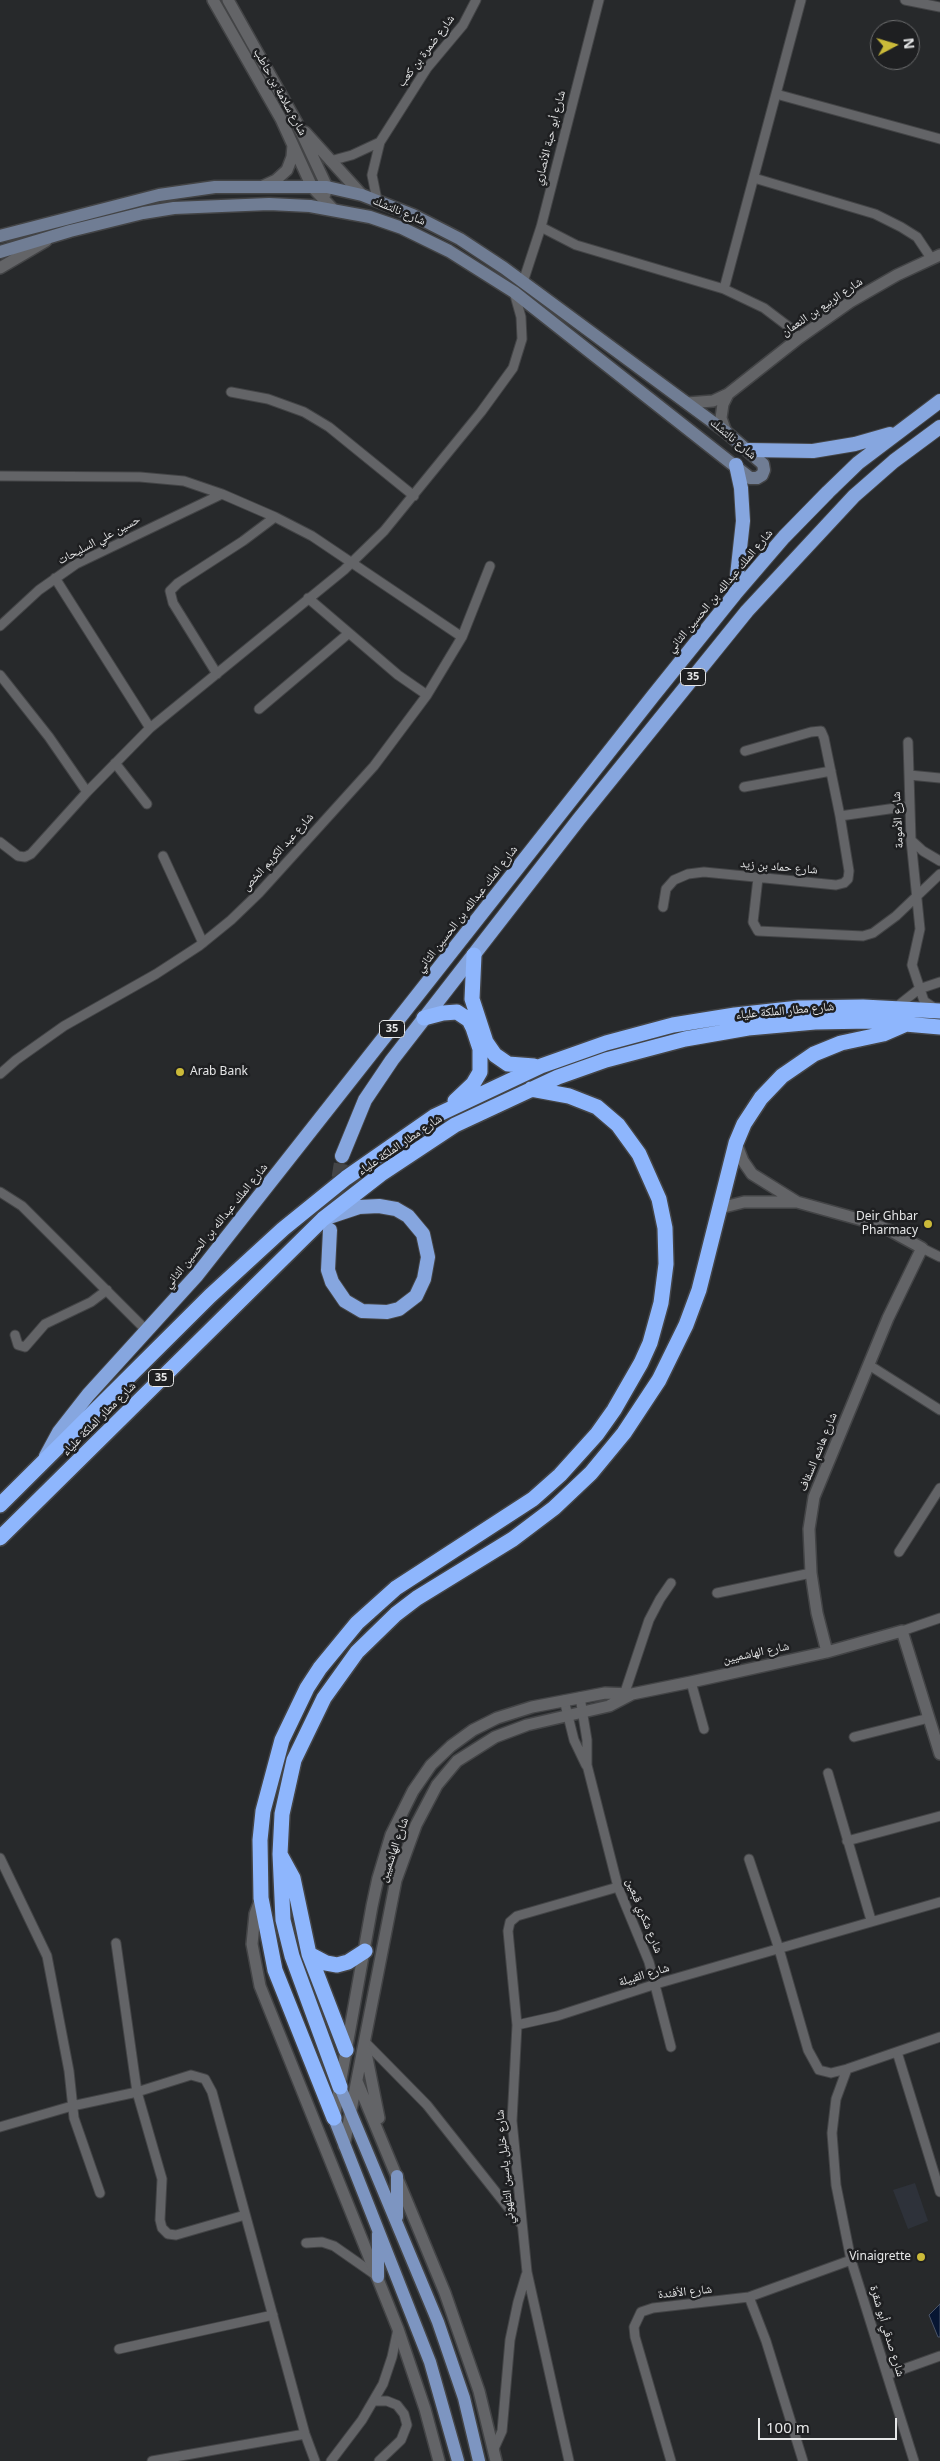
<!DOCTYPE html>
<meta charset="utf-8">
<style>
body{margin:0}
#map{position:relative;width:940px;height:2461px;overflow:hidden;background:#27292b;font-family:"Noto Sans",sans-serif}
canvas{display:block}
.north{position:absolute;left:870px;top:20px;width:50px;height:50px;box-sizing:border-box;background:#1e1f21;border:1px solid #6e6f70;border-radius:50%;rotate:84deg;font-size:14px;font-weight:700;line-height:20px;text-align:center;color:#e5e6e7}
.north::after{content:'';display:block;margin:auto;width:18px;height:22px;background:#cbba39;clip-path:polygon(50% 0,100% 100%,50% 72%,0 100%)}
.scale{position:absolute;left:758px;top:2418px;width:139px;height:22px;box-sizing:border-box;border:2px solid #e5e6e7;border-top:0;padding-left:6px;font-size:15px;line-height:18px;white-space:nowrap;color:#e5e6e7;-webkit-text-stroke:4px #1e1f21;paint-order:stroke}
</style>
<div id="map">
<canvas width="940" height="2461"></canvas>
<div class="north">N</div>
<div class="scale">100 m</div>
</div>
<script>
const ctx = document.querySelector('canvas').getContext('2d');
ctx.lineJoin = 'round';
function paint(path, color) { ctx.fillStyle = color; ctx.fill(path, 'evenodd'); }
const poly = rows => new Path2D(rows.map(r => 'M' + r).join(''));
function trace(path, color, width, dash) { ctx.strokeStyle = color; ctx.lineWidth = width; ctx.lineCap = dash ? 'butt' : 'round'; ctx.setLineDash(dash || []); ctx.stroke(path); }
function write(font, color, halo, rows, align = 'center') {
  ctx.font = font + ' "Noto Sans","Noto Naskh Arabic",sans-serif'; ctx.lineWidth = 5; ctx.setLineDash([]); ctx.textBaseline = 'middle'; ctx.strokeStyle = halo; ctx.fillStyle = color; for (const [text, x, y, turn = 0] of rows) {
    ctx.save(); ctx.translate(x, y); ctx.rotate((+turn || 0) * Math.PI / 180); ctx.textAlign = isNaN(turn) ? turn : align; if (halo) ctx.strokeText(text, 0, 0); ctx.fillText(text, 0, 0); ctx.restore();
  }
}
paint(poly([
 [915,2183,928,2221,908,2229,893,2190]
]), '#2e323a');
const water = poly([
 [940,2304,940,2337,938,2337,929,2315,940,2304]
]);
paint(water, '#071632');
trace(water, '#4a5468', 1);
trace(poly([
 [332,1219,342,1156]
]), '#444547', 14, [14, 7]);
const minor = poly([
 [905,0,940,7],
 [776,94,940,139],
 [330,161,352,155,380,142],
 [754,178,875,214,901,227,917,237,931,258],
 [377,200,372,175,380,142,427,68,463,25,476,0],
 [541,227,576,245,724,289,764,308,789,327,799,338],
 [523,282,541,227,599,0],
 [724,289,801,0],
 [231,392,268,399,304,412,329,427,414,496],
 [0,476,140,477,184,481,222,494,275,517,312,536,462,637],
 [55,578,150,728],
 [0,626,39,590,76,564,222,494],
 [349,633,398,675,427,695],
 [217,674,173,603,170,591,178,583,243,541,275,517],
 [0,675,49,737,87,792],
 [259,709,349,633,308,598],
 [908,742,911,840,920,929,912,965,924,1001,936,1009],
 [115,763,147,804],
 [909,775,940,778],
 [744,787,831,771],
 [840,816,910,806],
 [911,840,923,851,940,861],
 [0,842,18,856,25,857,31,854,87,792,150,728,344,570,384,531,481,412,513,368,522,339,521,317,514,292],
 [163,856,203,943],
 [758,878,753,922,758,931,863,936,873,933,896,916,940,874],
 [663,907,666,889,674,880,688,874,704,872,836,885,844,883,848,879,849,871,840,816,824,738,821,731,811,732,745,751],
 [895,1008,919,989,940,982],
 [0,1074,16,1060,64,1026,156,974,199,946,231,920,259,893,374,766,427,695,462,637,490,566],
 [0,1192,22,1206,147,1331],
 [922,1248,940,1257],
 [15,1335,18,1345,25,1347,45,1324,91,1302,107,1290],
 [869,1365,940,1410],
 [899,1552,940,1488],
 [717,1593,811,1573],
 [902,1631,940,1618],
 [691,1682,704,1729],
 [580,1697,587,1740,587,1765,618,1887,649,1962,671,2047],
 [623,1698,649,1620,660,1599,671,1583],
 [564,1700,574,1740,586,1765],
 [854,1737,929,1718],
 [828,1773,871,1920],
 [847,1841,940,1816],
 [0,1858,47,1956,69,2071,74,2118,100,2193],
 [749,1859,779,1949,808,2050,819,2070,831,2073,847,2069,940,2037],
 [116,1943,137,2092,162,2179,160,2220,162,2228,168,2234,176,2235,245,2215],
 [517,2025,557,2016,656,1984,940,1902],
 [365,2042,427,2105,522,2225],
 [897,2052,940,2192],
 [847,2069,836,2099,832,2133,836,2185,851,2260,914,2461],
 [0,2127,72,2106,137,2092,191,2075,205,2079,212,2092,305,2434,315,2461],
 [306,2243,322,2242,334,2246,377,2276],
 [749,2297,766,2341,803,2461],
 [119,2349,273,2315],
 [887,2375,940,2356],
 [374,2401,387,2401,397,2405,404,2414,407,2425,401,2440,379,2461],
 [493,2451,502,2431,510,2340,518,2302,526,2275],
 [152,2461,305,2434],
 [331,2461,362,2420,383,2384,392,2357,398,2329],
 [569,2461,527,2272,512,2121,517,2025,508,1931,510,1922,517,1916,618,1887],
 [671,2461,635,2337,634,2327,641,2312,653,2308,749,2297,851,2260]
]);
const tertiary = poly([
 [213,0,281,119,312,187,333,209],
 [228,0,297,123,327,187,325,194],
 [305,132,362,195],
 [263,186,276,180,287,170,292,157,293,145],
 [0,268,46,241],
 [687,403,713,401,728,394,799,338,850,302,897,275,940,255],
 [726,432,721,418,723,404,728,394],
 [736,1143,743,1161,752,1174,797,1202],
 [720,1208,744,1202,797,1202,862,1220,891,1231,922,1248,888,1318,814,1497,809,1529,811,1573,817,1613,827,1652],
 [261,1898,255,1914,252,1944,260,1986,398,2329,425,2409,439,2461],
 [366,2053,379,2118],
 [357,2081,445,2293,479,2391,496,2461],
 [334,2118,372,1906,378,1878,391,1835,413,1791,431,1765,451,1746,473,1730,497,1718,532,1707,605,1693,632,1694,691,1682,827,1652,902,1631,940,1754],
 [344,2146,396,1880,416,1825,437,1785,457,1761,495,1737,527,1725,609,1706,632,1694]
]);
const secondary = poly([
 [0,236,159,195,215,187,327,187,362,195,413,215,460,239,504,268,726,432,763,464,764,470,762,475,757,478,750,478,514,292,449,251,402,228,370,217,310,206,269,204,174,208,143,213,70,231,0,252]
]);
const primary = poly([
 [340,2087,438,2322,464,2398,479,2461],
 [334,2118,430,2362,458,2461],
 [397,2217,397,2176],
 [378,2277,378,2234]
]);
const trunk = poly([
 [749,450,813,451,855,444,890,434],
 [735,594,743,521,741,488,736,465],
 [342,1156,365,1100,392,1060,579,819,747,611,854,496,894,461,940,427],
 [329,1217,359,1207,379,1206,396,1209,408,1216,423,1234,428,1257,424,1279,416,1296,399,1309,387,1312,362,1311,345,1301,332,1282,328,1270,330,1230],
 [46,1456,59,1432,88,1395,197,1275,653,696,735,594,784,537,828,492,858,463,940,401]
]);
const motorway = poly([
 [474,955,472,999,486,1042,495,1055,508,1064,534,1066],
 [424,1018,443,1013,457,1012,469,1020,473,1028,480,1049,480,1072,473,1084,455,1101],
 [0,1505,210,1296,283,1229,346,1178,435,1116,541,1066,606,1043,673,1025,735,1015,799,1008,863,1007,940,1011],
 [0,1538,323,1219,381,1174,455,1125,558,1077,606,1060,685,1039,748,1028,815,1022,870,1021,940,1027],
 [281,1856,293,1878,309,1954,346,2050],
 [309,1954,326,1963,337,1965,348,1962,365,1951],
 [340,2087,292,1956,283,1920,280,1854,282,1814,294,1760,324,1698,357,1652,396,1614,417,1598,513,1539,554,1508,591,1473,624,1433,659,1380,686,1325,699,1290,736,1143,744,1124,761,1098,782,1076,814,1054,841,1043,883,1034,906,1024],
 [334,2118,275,1970,261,1898,260,1840,263,1811,282,1740,307,1688,320,1668,357,1623,396,1588,533,1499,560,1475,597,1434,614,1410,641,1363,650,1343,661,1303,666,1264,665,1228,659,1199,639,1154,618,1125,597,1107,569,1096,531,1089]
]);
trace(minor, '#434446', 11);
trace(tertiary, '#434446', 14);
trace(secondary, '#434446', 15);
trace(primary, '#434446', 15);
trace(trunk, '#434446', 16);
trace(motorway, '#434446', 18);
trace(minor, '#636467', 9);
trace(tertiary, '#636467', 11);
trace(secondary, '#707d94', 12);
trace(primary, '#7d95c1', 12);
trace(trunk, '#86a6df', 14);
trace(motorway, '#8eb6fd', 15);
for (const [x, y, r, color] of [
 [180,1072,5,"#cbba39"],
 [928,1224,5,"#cbba39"],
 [921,2257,5,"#cbba39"]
]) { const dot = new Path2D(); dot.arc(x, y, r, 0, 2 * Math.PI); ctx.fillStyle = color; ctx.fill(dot); trace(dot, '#1e1f21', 2); }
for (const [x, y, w] of [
 [693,677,25],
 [392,1029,25],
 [161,1378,25]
]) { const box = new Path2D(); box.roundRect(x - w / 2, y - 8.5, w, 17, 4); ctx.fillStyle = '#1e1f21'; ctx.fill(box); trace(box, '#e5e6e7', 1); }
write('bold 11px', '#e5e6e7', null, [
 ["35",693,677],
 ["35",392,1029],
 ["35",161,1378]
]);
write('12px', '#e5e6e7', '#1e1f21', [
 ["شارع ضمرة بن كعب",426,51,-53],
 ["شارع سلامة بن حاطب",280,92,61],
 ["شارع أبو حبة الأنصاري",550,138,-76],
 ["شارع نالتشك",399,211,23],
 ["شارع الربيع بن النعمان",822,307,-34],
 ["شارع نالتشك",733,439,40],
 ["حسين علي السليحات",99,540,-28],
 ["شارع الملك عبدالله بن الحسين الثاني",720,591,-50],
 ["شارع الأمومة",898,820,-93],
 ["شارع عبد الكريم الخص",278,852,-48],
 ["شارع حماد بن زيد",779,867,5],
 ["شارع الملك عبدالله بن الحسين الثاني",467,909,-52],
 ["شارع مطار الملكة علياء",785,1011,-5],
 ["شارع مطار الملكة علياء",400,1145,-34],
 ["شارع الملك عبدالله بن الحسين الثاني",216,1226,-51],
 ["شارع مطار الملكة علياء",99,1419,-45],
 ["شارع هاشم السقاف",818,1452,-68],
 ["شارع الهاشميين",756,1653,-12],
 ["شارع الهاشميين",394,1850,-71],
 ["شارع شكري قبعين",644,1916,68],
 ["شارع القبيلة",644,1975,-17],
 ["شارع خليل ياسين التلهوني",505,2167,-95],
 ["شارع الأفئدة",685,2292,-6],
 ["شارع صدقي أبو شقرة",887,2331,73]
]);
write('12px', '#e5e6e7', '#1e1f21', [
 ["Arab Bank",190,1072,"left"],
 ["Deir Ghbar",918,1217],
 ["Pharmacy",918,1231],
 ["Vinaigrette",911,2257]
], 'right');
</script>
